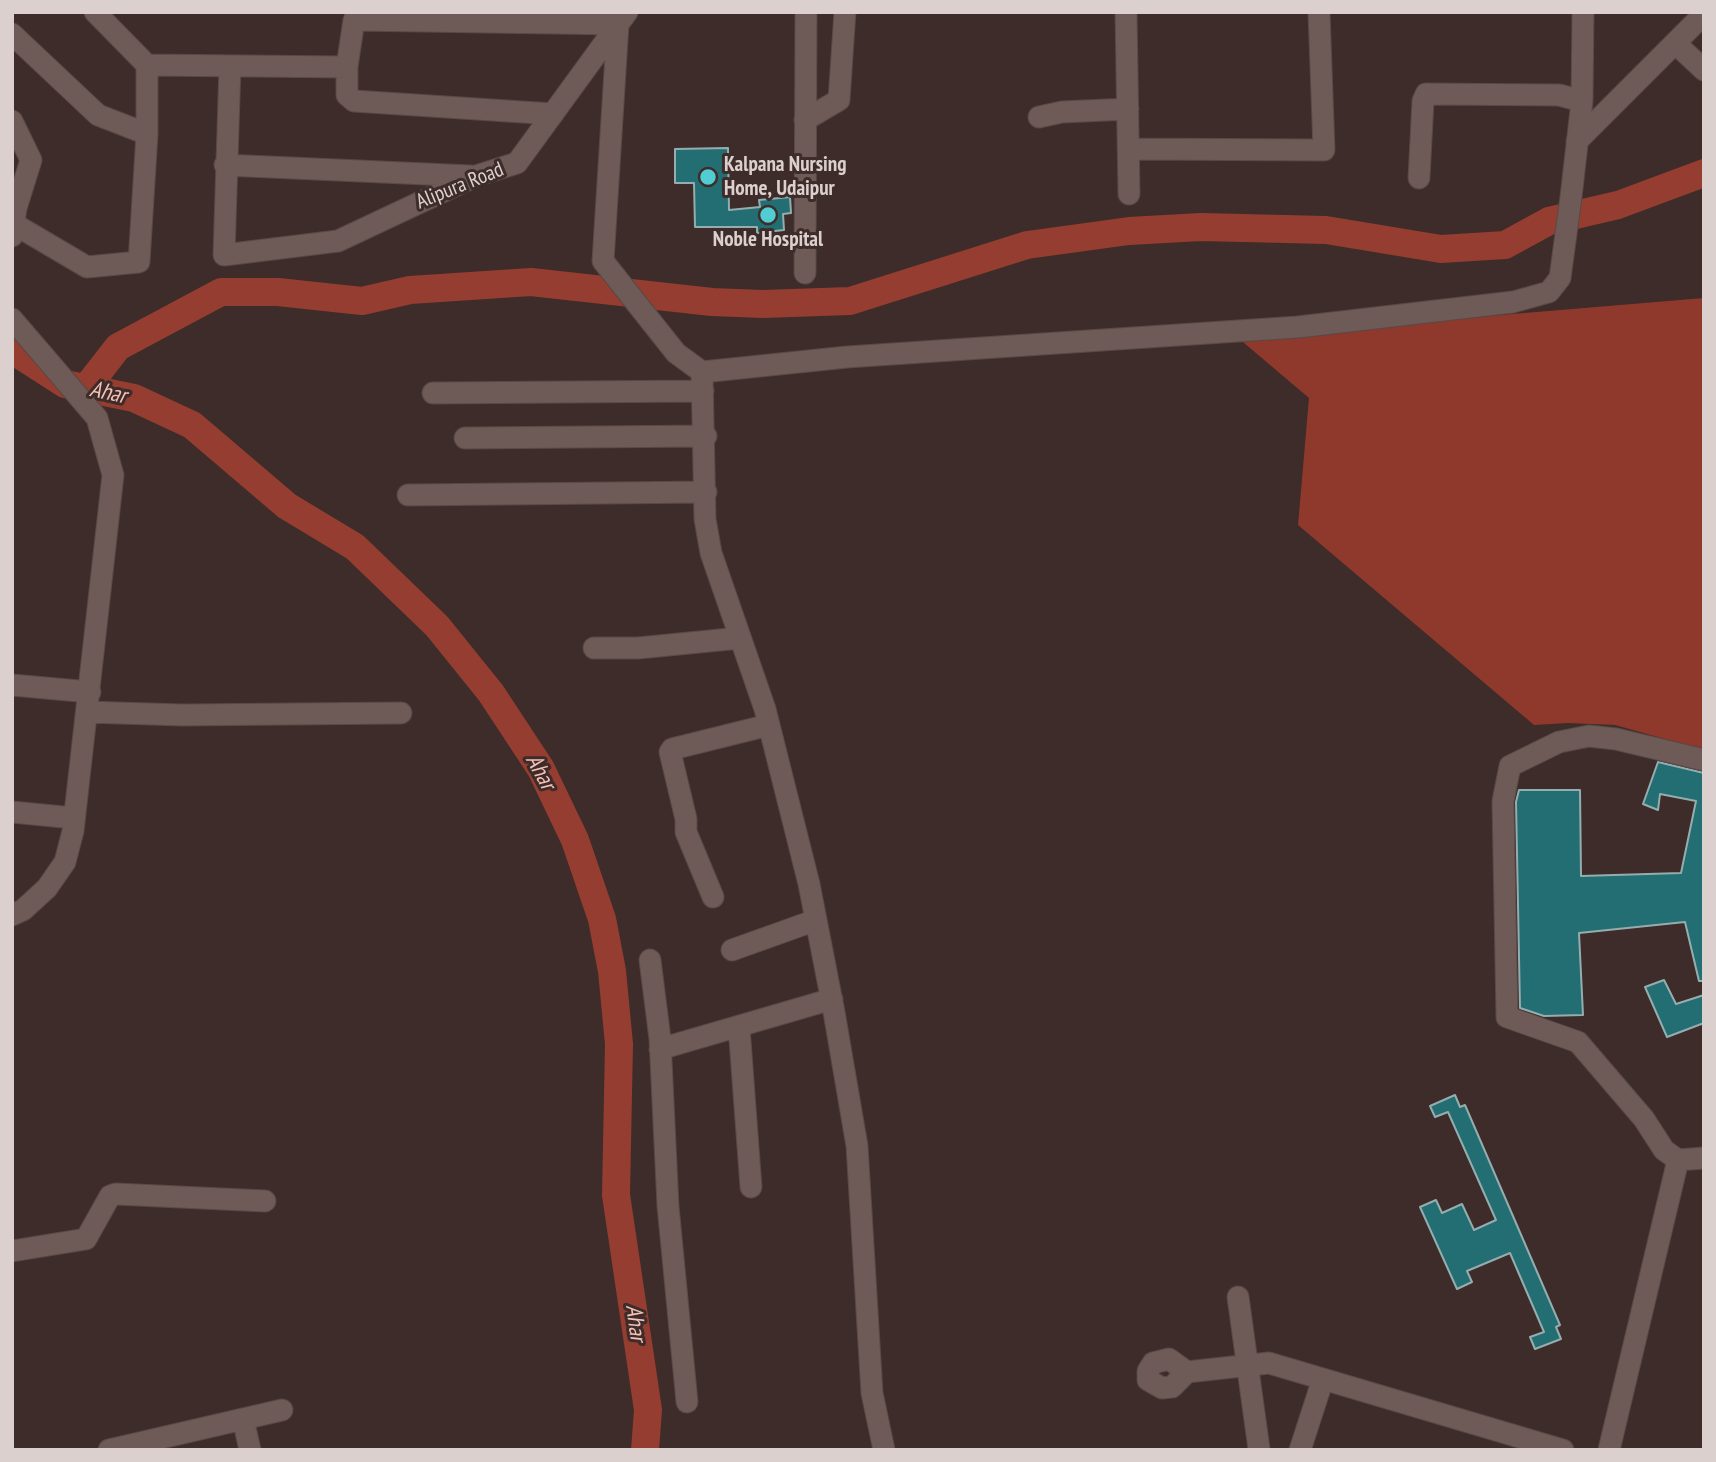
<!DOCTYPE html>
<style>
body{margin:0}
#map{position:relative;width:1716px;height:1462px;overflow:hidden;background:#3d2c29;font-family:"PT Sans Narrow",sans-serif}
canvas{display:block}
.frame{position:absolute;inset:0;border:14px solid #dbd0cd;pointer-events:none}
</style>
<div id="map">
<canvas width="1716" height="1462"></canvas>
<div class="frame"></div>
</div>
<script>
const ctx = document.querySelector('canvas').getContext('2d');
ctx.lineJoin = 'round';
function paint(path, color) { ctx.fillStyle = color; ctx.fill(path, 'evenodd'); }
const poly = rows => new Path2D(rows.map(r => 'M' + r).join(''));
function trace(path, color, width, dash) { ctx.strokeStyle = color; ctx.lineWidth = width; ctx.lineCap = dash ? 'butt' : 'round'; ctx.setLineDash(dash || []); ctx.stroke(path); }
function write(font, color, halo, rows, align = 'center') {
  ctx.font = font + ' "PT Sans Narrow",sans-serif'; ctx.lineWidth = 6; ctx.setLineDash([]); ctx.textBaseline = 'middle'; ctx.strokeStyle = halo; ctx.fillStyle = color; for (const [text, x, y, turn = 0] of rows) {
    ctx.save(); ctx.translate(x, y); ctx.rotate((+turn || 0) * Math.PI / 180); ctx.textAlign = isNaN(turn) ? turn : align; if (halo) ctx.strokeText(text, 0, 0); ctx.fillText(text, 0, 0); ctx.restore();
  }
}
paint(poly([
 [1704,298,1704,750,1615,725,1568,723,1534,725,1298,525,1309,398,1237,337]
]), '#8f382c');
trace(poly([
 [12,350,65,384,134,398,192,425,287,506,355,547,437,626,491,693,541,769,575,840,602,919,612,971,619,1044,616,1195,648,1410,645,1450],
 [86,388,118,347,221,292,278,292,362,301,410,290,531,282,712,302,763,304,850,301,1027,245,1129,231,1201,227,1326,230,1441,249,1505,245,1549,221,1618,205,1704,173]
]), '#953d30', 28);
const building = poly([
 [728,148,729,210,760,207,759,200,790,197,791,213,783,214,784,230,757,233,757,227,695,227,694,183,675,183,675,149,728,148],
 [1658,762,1704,773,1704,981,1699,981,1685,922,1579,933,1583,1015,1544,1016,1520,1008,1516,802,1519,790,1580,790,1581,876,1681,873,1696,801,1660,794,1658,810,1643,804,1658,762],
 [1664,980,1676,1004,1704,995,1704,1023,1667,1037,1645,987,1664,980],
 [1455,1095,1460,1107,1465,1105,1560,1325,1556,1327,1561,1339,1535,1349,1530,1337,1544,1332,1510,1253,1467,1271,1472,1282,1457,1289,1420,1207,1436,1200,1442,1213,1462,1204,1474,1230,1496,1220,1448,1112,1435,1117,1430,1106,1455,1095]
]);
paint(building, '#226e73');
trace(building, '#95adae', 2);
const minor = poly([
 [95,12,147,65,347,67,354,20,618,24,603,261,676,353,702,372],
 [1126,12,1129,194],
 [12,34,98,115,147,134,147,65],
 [1675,43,1704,70],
 [230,66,224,255,338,241,476,176,517,163,627,12],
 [347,67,347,95,354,101,553,114],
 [1039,117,1062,112,1128,109],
 [805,120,839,100,845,12],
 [12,121,31,160,16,208,12,236],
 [1577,141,1704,14],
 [1129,149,1324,150,1319,12],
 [225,165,471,176],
 [1419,178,1423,101,1426,94,1559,95,1582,101],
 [14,224,87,267,139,262,147,134],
 [805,273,806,12],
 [12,319,97,418,113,475,73,831,65,862,47,888,23,910,12,915],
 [433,393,703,391],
 [465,438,706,436],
 [408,495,706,492],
 [594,648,638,648,740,638],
 [12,685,90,692],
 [87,712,182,715,401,713],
 [1704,760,1616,739,1589,736,1559,742,1510,766,1503,801,1507,1017,1578,1042,1644,1119,1664,1150,1678,1160,1704,1158],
 [12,812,74,818],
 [713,897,686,832,686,819,670,752,672,749,769,725],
 [732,950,816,920],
 [650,960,660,1039,668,1206,687,1402],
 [739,1027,751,1187],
 [660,1049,832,999],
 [12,1251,86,1239,110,1196,116,1194,265,1201],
 [1238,1297,1259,1449],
 [1187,1372,1169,1359,1153,1363,1148,1371,1148,1380,1162,1388,1172,1387,1187,1372,1269,1363,1563,1450],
 [243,1419,250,1450],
 [109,1450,282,1410],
 [884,1450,872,1393,857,1146,834,1012,809,884,765,709,711,553,705,519,702,372,847,357,1298,327,1513,302,1549,292,1560,278,1571,197,1582,101,1583,12],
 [1300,1450,1323,1379],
 [1609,1450,1678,1160]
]);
trace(minor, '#574946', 23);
trace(minor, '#6e5a56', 21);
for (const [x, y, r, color] of [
 [708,177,9,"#51ccd3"],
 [768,215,9,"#51ccd3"]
]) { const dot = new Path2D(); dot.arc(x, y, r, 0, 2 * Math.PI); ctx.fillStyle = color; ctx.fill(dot); trace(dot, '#3d2c29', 2.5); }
write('bold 21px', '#dbd0cd', '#3d2c29', [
 ["Kalpana Nursing",724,165],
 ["Home, Udaipur",724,189],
 ["Noble Hospital",768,240,"center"]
], 'left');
write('21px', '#dbd0cd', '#3d2c29', [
 ["Alipura Road",460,186,-22]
]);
write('italic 23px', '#f4c1b7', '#3d2c29', [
 ["Ahar",108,393,12],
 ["Ahar",540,772,61],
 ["Ahar",635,1323,82]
]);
</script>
